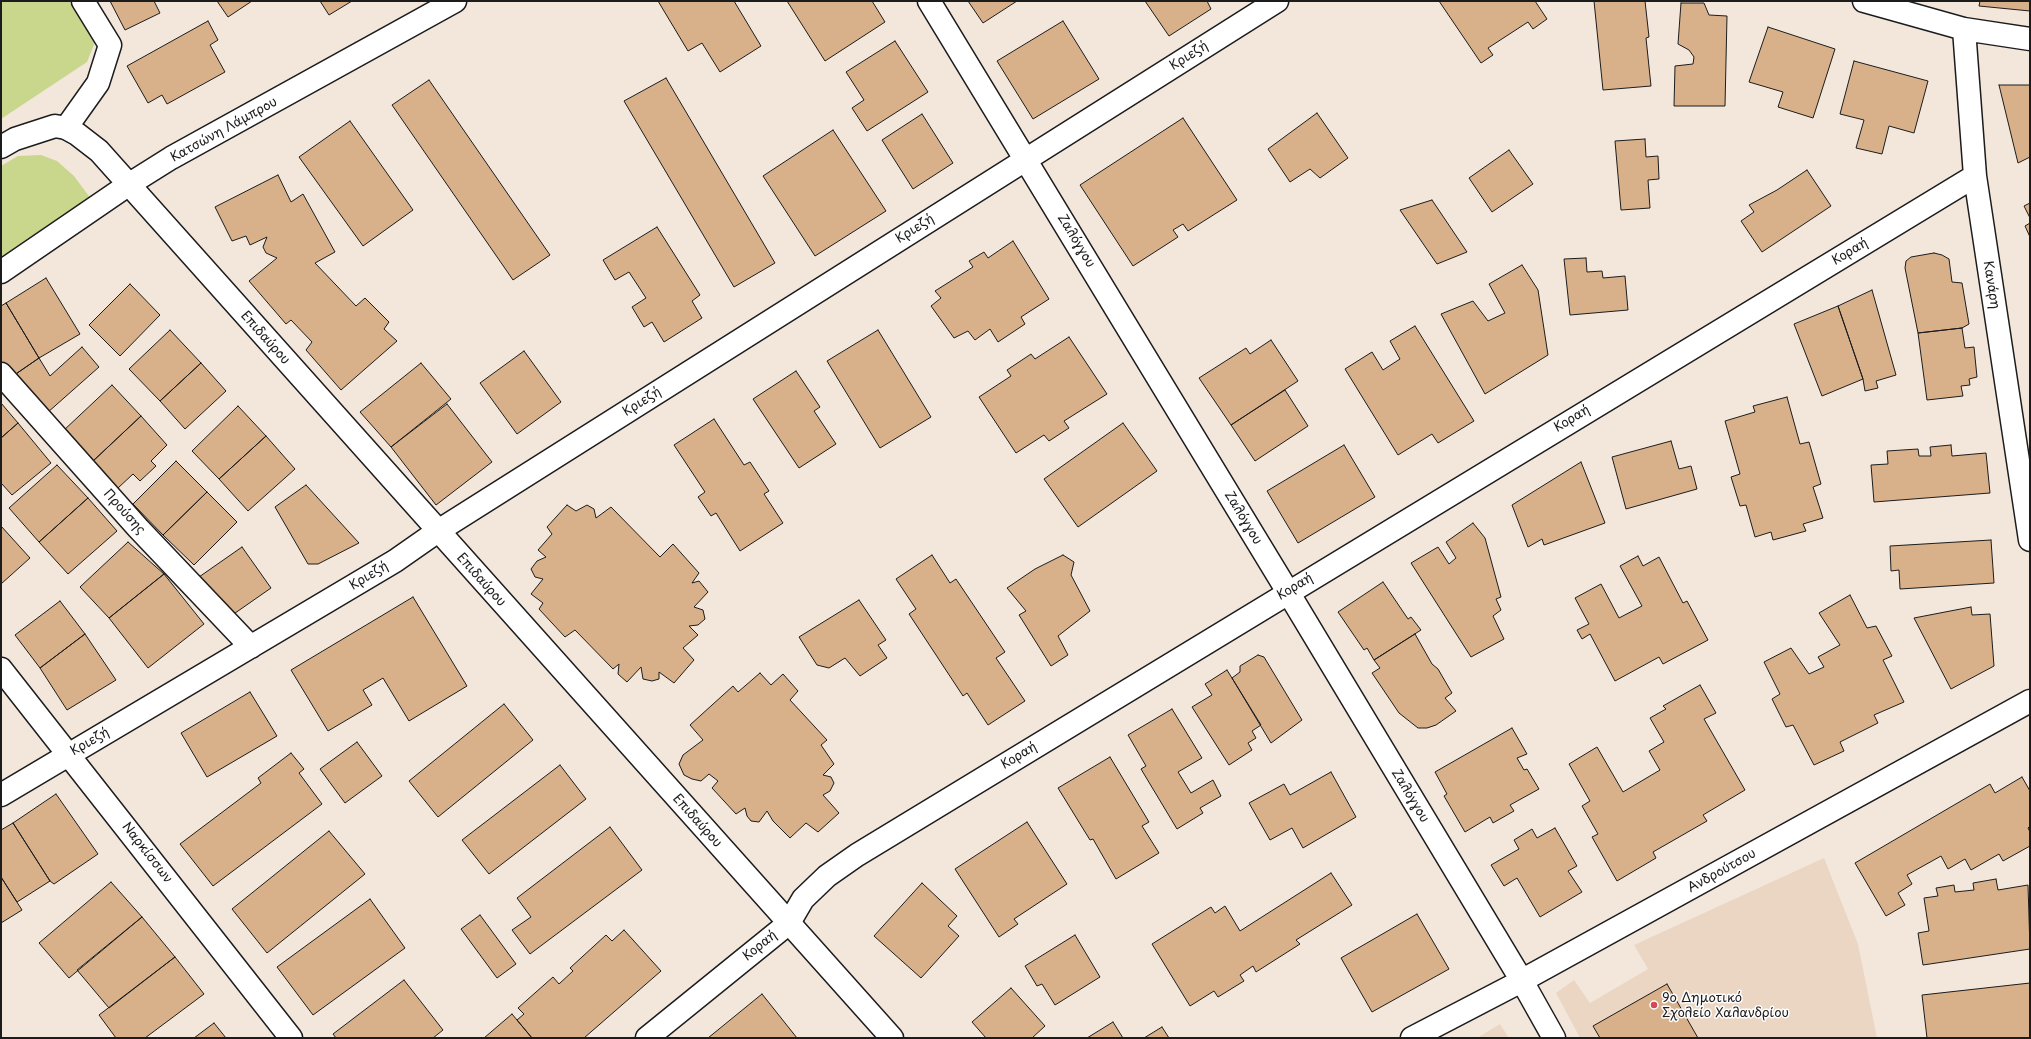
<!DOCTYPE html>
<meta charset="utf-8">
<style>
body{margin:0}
#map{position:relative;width:2031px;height:1039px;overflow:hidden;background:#f3e7dc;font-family:"Playpen Sans",sans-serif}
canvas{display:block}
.frame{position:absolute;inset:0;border:2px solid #1c1c1c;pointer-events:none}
</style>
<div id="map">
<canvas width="2031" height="1039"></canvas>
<div class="frame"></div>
</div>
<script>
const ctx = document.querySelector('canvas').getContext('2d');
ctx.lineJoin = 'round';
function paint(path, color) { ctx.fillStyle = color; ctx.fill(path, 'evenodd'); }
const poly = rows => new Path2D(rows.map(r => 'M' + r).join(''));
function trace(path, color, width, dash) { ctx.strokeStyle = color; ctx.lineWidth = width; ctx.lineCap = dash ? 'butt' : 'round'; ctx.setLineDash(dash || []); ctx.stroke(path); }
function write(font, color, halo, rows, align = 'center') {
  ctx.font = font + ' "Playpen Sans",sans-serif'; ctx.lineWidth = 3; ctx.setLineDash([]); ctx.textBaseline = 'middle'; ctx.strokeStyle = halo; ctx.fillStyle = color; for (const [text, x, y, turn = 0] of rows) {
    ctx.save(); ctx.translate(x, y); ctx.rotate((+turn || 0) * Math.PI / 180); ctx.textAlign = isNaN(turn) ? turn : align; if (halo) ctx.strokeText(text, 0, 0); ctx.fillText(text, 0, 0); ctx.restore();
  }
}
paint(poly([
 [1824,858,1858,944,1877,1038,1580,1038,1556,993,1574,980,1590,1003,1648,969,1634,945],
 [1500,1024,1509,1038,1477,1038]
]), '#ebd6c3');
paint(poly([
 [1,1,69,1,95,42,87,62,1,119],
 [41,155,57,161,74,176,91,199,1,257,1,166,18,156]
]), '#c8d78c');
const building = poly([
 [110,1,154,1,160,13,125,30,110,1],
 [217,1,252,1,228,17,217,1],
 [320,1,352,1,329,15,320,1],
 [658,1,734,1,761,46,720,72,702,43,688,51,658,1],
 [787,1,872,1,885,22,825,61,787,1],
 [968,1,1017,1,983,23,968,1],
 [1145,1,1207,1,1211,9,1169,36,1145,1],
 [1439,1,1535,1,1547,19,1533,29,1528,22,1488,48,1493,55,1481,63,1439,1],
 [1594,1,1645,1,1649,37,1646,38,1651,86,1603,90,1594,1],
 [1977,1,2030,1,2030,11,1979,6,1980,1,1977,1],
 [1681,3,1704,3,1709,15,1727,16,1725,106,1674,106,1675,66,1693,64,1694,57,1689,50,1678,44,1681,3],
 [208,21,218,40,210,45,225,72,167,104,162,95,148,103,127,66,208,21],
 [1063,21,1099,79,1033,119,997,61,1063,21],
 [1768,27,1835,49,1813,118,1778,107,1783,92,1749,82,1768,27],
 [895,41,928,92,867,131,852,108,864,100,846,72,895,41],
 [1854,61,1928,81,1914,133,1889,126,1882,154,1856,148,1864,120,1840,114,1854,61],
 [666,78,775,263,734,287,624,101,666,78],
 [429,80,550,255,513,280,392,105,429,80],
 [1999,85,2030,85,2030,157,2018,163,1999,85],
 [1317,113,1348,158,1320,178,1310,169,1290,182,1268,149,1317,113],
 [922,114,953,163,913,189,882,140,922,114],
 [1183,118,1237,200,1188,231,1183,224,1173,230,1178,237,1133,266,1080,185,1183,118],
 [350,121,413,210,363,246,299,157,350,121],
 [833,130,886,211,815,256,763,176,833,130],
 [1645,139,1646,157,1658,156,1659,179,1648,180,1650,208,1621,210,1615,141,1645,139],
 [1509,150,1533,184,1492,212,1469,178,1509,150],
 [1807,170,1831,206,1762,252,1741,221,1754,212,1749,205,1777,190,1807,170],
 [278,175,291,202,303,194,335,252,315,263,356,306,365,298,389,322,384,329,397,341,341,390,306,350,312,342,291,320,286,324,249,281,277,258,266,253,263,247,267,237,250,245,246,236,232,241,215,207,278,175],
 [1432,200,1467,252,1437,264,1400,210,1432,200],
 [2030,203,2030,218,2024,206,2030,203],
 [2030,223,2030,237,2025,226,2030,223],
 [657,227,700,295,692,301,702,318,664,342,652,322,644,327,632,307,646,298,629,272,615,280,603,260,657,227],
 [1013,241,1049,299,1021,317,1025,324,998,342,990,329,975,340,968,331,954,338,931,306,941,298,935,291,973,267,969,261,984,252,988,258,1013,241],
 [1934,253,1942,255,1949,259,1952,282,1962,283,1969,324,1962,328,1918,333,1905,268,1906,261,1911,257,1934,253],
 [1586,258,1587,272,1602,271,1603,278,1625,276,1628,310,1570,315,1564,259,1586,258],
 [1522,265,1538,290,1548,355,1485,394,1441,314,1473,301,1488,321,1505,313,1489,284,1522,265],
 [46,278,80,334,39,358,6,303,46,278],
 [130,284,160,315,120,356,89,325,130,284],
 [1872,290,1896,375,1876,381,1878,388,1865,391,1863,379,1838,306,1872,290],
 [6,303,39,358,10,378,1,364,1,306,6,303],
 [1838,306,1863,379,1822,396,1794,324,1838,306],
 [1415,326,1474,421,1438,443,1432,434,1398,455,1345,369,1372,352,1383,370,1400,359,1390,341,1415,326],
 [1962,328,1965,348,1974,347,1977,377,1969,379,1970,385,1961,386,1963,396,1927,400,1918,333,1962,328],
 [170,330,201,363,160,401,129,369,170,330],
 [878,330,931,417,880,448,827,361,878,330],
 [1069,337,1107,394,1064,421,1069,428,1049,441,1044,435,1016,453,979,397,1011,376,1007,370,1031,354,1035,359,1069,337],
 [1271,340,1298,381,1231,425,1199,378,1246,348,1250,354,1271,340],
 [82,347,99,367,47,413,10,378,39,358,50,376,82,347],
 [524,351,561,402,517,434,480,383,524,351],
 [201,363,226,391,185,429,160,401,201,363],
 [421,363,451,399,391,447,360,412,421,363],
 [796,371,820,407,814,411,836,444,799,468,753,399,796,371],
 [112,385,141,416,92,462,63,431,112,385],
 [1285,390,1308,426,1255,461,1231,425,1285,390],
 [1787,397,1800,444,1809,442,1821,484,1813,487,1823,518,1803,524,1806,531,1773,540,1771,532,1755,537,1746,505,1740,506,1731,477,1740,474,1725,421,1755,412,1753,406,1787,397],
 [1,403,18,423,1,438,1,403],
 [447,404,492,462,436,505,391,447,447,404],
 [238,406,266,436,219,479,192,451,238,406],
 [141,416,167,445,151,461,156,466,140,481,133,474,118,488,92,462,141,416],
 [714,419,744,465,750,462,769,491,764,494,783,523,740,551,716,513,711,516,698,497,705,492,674,445,714,419],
 [18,423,51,463,12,495,1,483,1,438,18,423],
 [1123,423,1157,471,1078,527,1044,479,1123,423],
 [266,436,295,469,248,511,219,479,266,436],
 [1671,441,1679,469,1691,466,1697,489,1626,509,1612,457,1671,441],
 [1344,445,1375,497,1298,543,1267,491,1344,445],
 [1951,445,1952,456,1986,453,1990,493,1874,502,1871,465,1888,464,1887,451,1918,449,1919,456,1931,456,1930,447,1951,445],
 [176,461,207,492,163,535,133,504,176,461],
 [1581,462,1605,523,1544,545,1542,539,1528,547,1512,505,1581,462],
 [57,465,88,498,39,542,9,508,57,465],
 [306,485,359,543,318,564,308,564,275,507,306,485],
 [207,492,237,522,194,565,163,535,207,492],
 [88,498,117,531,68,574,39,542,88,498],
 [567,505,576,511,587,505,594,509,596,518,611,507,660,557,673,544,699,573,692,583,699,581,708,592,694,607,703,610,705,619,698,625,689,626,698,635,683,648,694,660,674,683,659,672,659,679,652,681,643,679,641,667,627,682,618,674,619,664,613,669,575,630,565,637,539,609,543,603,531,594,543,579,535,577,531,569,537,561,546,557,538,550,552,534,547,527,567,505],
 [1473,523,1485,538,1501,597,1496,599,1501,610,1493,616,1504,639,1471,657,1411,563,1438,547,1449,564,1456,558,1446,542,1473,523],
 [1,526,30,558,1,584,1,526],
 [1991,540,1994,583,1900,589,1899,570,1891,571,1890,546,1991,540],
 [128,542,164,574,109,618,80,587,128,542],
 [242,547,271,588,228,618,199,577,242,547],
 [932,555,950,583,956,579,1005,652,996,658,1025,701,988,725,967,693,963,696,909,614,916,609,896,579,932,555],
 [1063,555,1074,562,1071,575,1090,611,1058,636,1068,655,1051,666,1019,615,1026,611,1007,588,1035,569,1063,555],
 [1638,556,1643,566,1659,557,1683,603,1687,601,1708,640,1663,664,1659,657,1615,681,1590,634,1582,639,1577,630,1589,624,1575,598,1601,584,1619,618,1642,606,1620,566,1638,556],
 [164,574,204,624,148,668,109,618,164,574],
 [1383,582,1408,619,1411,617,1421,630,1374,660,1367,648,1364,650,1338,612,1383,582],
 [1850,595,1867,628,1876,626,1892,656,1883,660,1904,702,1874,715,1878,723,1840,742,1844,751,1814,765,1793,725,1786,727,1772,699,1780,694,1764,662,1791,648,1809,674,1824,667,1818,657,1840,645,1819,613,1850,595],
 [413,597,467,686,409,721,383,678,363,690,372,705,328,731,291,670,413,597],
 [859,600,886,640,878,645,887,658,860,676,845,658,829,668,817,665,799,637,859,600],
 [60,601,85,634,40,668,15,635,60,601],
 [1971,607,1972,615,1990,614,1994,666,1951,689,1914,618,1971,607],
 [85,634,116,680,67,710,40,668,85,634],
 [1415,634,1432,664,1438,669,1452,693,1445,698,1456,711,1436,725,1427,728,1418,728,1399,713,1372,673,1380,668,1374,660,1415,634],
 [1258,655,1264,657,1302,720,1271,743,1232,678,1240,672,1240,666,1258,655],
 [1227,670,1261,725,1252,731,1256,738,1248,743,1252,750,1229,765,1192,707,1212,695,1205,684,1227,670],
 [760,673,771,685,783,674,798,691,790,700,827,740,821,745,834,764,823,775,831,777,834,783,830,791,823,795,839,813,818,832,806,823,790,838,773,821,767,811,759,822,751,821,747,816,745,808,736,814,712,788,718,781,709,774,701,781,692,779,684,775,679,764,683,755,703,740,690,725,733,686,738,692,760,673],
 [1700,685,1716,713,1704,719,1745,790,1703,815,1707,821,1653,852,1656,858,1617,881,1592,837,1598,834,1582,806,1590,801,1569,764,1597,747,1623,792,1660,770,1649,751,1664,742,1650,718,1666,709,1663,706,1700,685],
 [250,692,277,736,207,777,181,733,250,692],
 [504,704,533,740,438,817,409,781,504,704],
 [1172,709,1202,758,1178,772,1191,793,1213,780,1221,796,1200,808,1203,813,1177,829,1141,769,1146,766,1128,735,1172,709],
 [1512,728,1527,754,1517,758,1524,770,1527,769,1539,789,1510,805,1514,811,1493,823,1490,817,1465,832,1444,796,1447,794,1435,772,1512,728],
 [357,742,382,776,345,803,320,769,357,742],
 [291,753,304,769,299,773,322,804,213,886,180,844,261,783,258,778,291,753],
 [1110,757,1149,822,1142,826,1159,853,1116,879,1093,839,1090,840,1058,788,1110,757],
 [560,765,586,799,489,874,462,840,560,765],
 [1331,772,1356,817,1303,848,1292,828,1270,840,1249,803,1284,784,1290,795,1331,772],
 [2022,777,2030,791,2030,826,2028,828,2030,832,2030,846,2003,861,1999,854,1971,870,1965,859,1948,869,1941,856,1907,875,1912,884,1898,893,1905,905,1886,916,1855,863,1990,784,1995,793,2022,777],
 [56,794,98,854,54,884,50,881,13,823,56,794],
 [1027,822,1067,884,1014,919,1018,924,999,937,955,869,1027,822],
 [13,823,50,881,17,902,1,877,1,830,13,823],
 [610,827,642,870,530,954,512,930,531,917,517,898,610,827],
 [1555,828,1577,866,1568,871,1582,892,1540,917,1517,878,1504,886,1491,865,1519,849,1514,840,1532,829,1537,838,1555,828],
 [329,831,365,874,267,953,232,909,329,831],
 [1331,873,1352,905,1296,940,1300,944,1256,972,1253,966,1240,975,1244,981,1218,997,1214,991,1190,1006,1152,944,1211,907,1215,913,1225,906,1240,931,1331,873],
 [1,877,22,910,1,923,1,877],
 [1996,879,1998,890,2028,885,2030,949,1923,965,1918,933,1929,931,1924,898,1938,896,1936,888,1954,885,1955,892,1974,890,1973,883,1996,879],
 [111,882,142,917,69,978,39,943,111,882],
 [922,883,957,916,948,926,959,936,921,978,874,936,922,883],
 [370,899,405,948,313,1015,277,967,370,899],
 [1417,914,1449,969,1372,1012,1341,958,1417,914],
 [480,915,516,964,497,978,461,929,480,915],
 [142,917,175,957,109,1008,77,970,142,917],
 [624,930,661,971,584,1038,532,1038,517,1020,524,1014,518,1008,553,977,559,984,573,971,570,968,606,935,612,941,624,930],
 [1075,935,1100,977,1055,1005,1042,984,1037,986,1025,966,1075,935],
 [175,957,204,994,145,1038,116,1038,99,1015,175,957],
 [404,980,443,1030,433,1038,336,1038,333,1034,404,980],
 [2030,983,2030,1038,1927,1038,1922,995,2030,983],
 [1667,984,1698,1038,1600,1038,1593,1026,1667,984],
 [1011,988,1045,1026,1032,1038,986,1038,972,1022,1011,988],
 [762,994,797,1038,708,1038,762,994],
 [512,1014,532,1038,484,1038,512,1014],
 [1113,1022,1123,1038,1087,1038,1113,1022],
 [214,1023,226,1038,194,1038,214,1023],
 [1162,1027,1169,1038,1144,1038,1162,1027]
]);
paint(building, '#d8b089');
trace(building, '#1c1c1c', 1);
const street = poly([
 [929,1,1288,592,1522,981,1554,1038],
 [1864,1,1964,29,2030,39],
 [1964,29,1975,176,2030,540],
 [66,128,98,83,110,45,83,1],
 [1,272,128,185,171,158,455,1],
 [1,374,138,528,251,647],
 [1,669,291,1038],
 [1,795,395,561,438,531,1277,1],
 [647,1038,789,923,803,899,827,876,857,855,1975,176],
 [1412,1038,1512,986,2030,701]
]);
const secondary = poly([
 [1,147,15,139,55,126,66,128,77,134,99,151,892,1038]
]);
trace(street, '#1c1c1c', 25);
trace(secondary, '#1c1c1c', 25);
trace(street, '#fff', 22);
trace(secondary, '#fff', 22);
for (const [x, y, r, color] of [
 [1654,1005,4,"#d1495b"]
]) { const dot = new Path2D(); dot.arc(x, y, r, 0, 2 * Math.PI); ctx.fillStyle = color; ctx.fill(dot); trace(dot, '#fff', 1.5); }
write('13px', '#1c1c1c', '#fff', [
 ["Κριεζή",1189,56,-32],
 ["Κατσώνη Λάμπρου",224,130,-29],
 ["Κριεζή",915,229,-32],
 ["Ζαλόγγου",1076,241,59],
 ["Κοραή",1850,252,-31],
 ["Κανάρη",1991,285,81],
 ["Επιδαύρου",265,338,48],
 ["Κριεζή",642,402,-32],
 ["Κοραή",1572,419,-31],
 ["Προύσης",124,512,48],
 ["Ζαλόγγου",1243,518,59],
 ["Κριεζή",369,576,-31],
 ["Επιδαύρου",481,580,48],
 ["Κοραή",1295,587,-31],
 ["Κριεζή",90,742,-30],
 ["Κοραή",1019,756,-31],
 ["Ζαλόγγου",1410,796,59],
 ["Επιδαύρου",697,821,48],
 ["Ναρκίσσων",147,853,52],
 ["Ανδρούτσου",1722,871,-29],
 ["Κοραή",760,946,-39]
]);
write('13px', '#1c1c1c', '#fff', [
 ["9ο Δημοτικό",1662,998],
 ["Σχολείο Χαλανδρίου",1662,1013]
], 'left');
</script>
